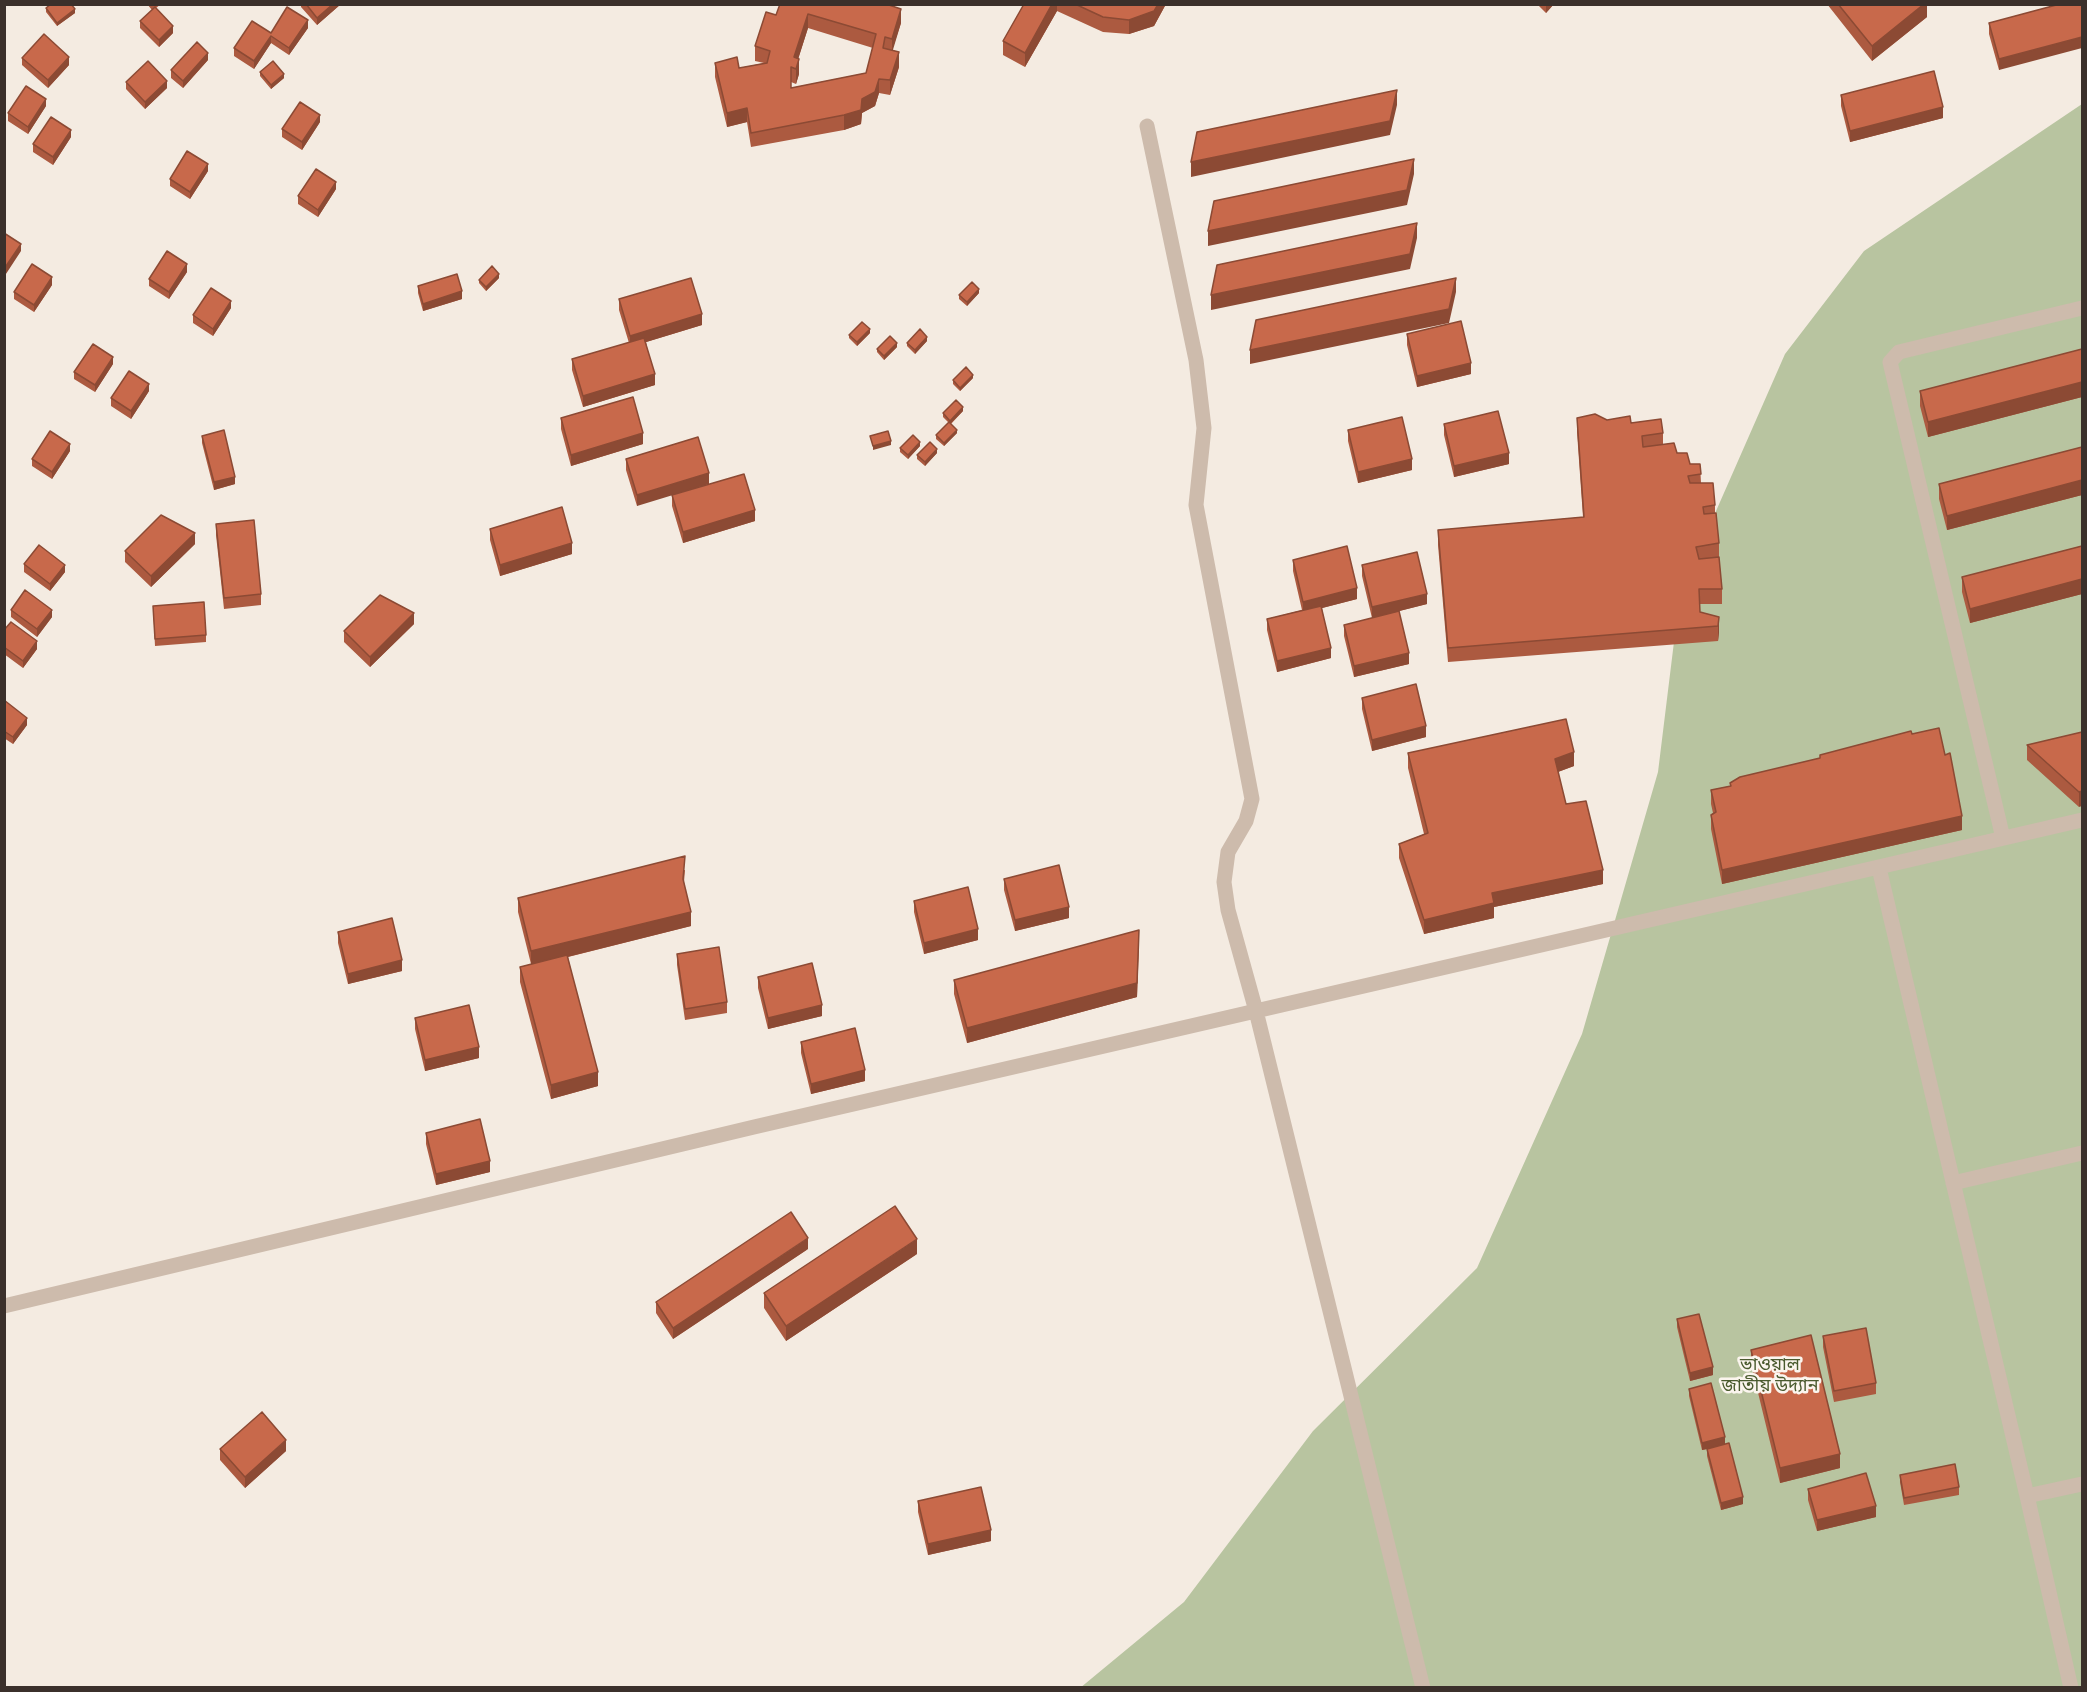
<!DOCTYPE html>
<meta charset="utf-8">
<style>
body{margin:0}
#map{position:relative;width:2087px;height:1692px;overflow:hidden;background:#f4ebe1;font-family:"Space Grotesk",sans-serif}
canvas{display:block}
.frame{position:absolute;inset:0;border:6px solid #3b302b;pointer-events:none}
</style>
<div id="map">
<canvas width="2087" height="1692"></canvas>
<div class="frame"></div>
</div>
<script>
const ctx = document.querySelector('canvas').getContext('2d');
ctx.lineJoin = 'round';
function paint(path, color) { ctx.fillStyle = color; ctx.fill(path, 'evenodd'); }
const poly = rows => new Path2D(rows.map(r => 'M' + r).join(''));
function trace(path, color, width, dash) { ctx.strokeStyle = color; ctx.lineWidth = width; ctx.lineCap = dash ? 'butt' : 'round'; ctx.setLineDash(dash || []); ctx.stroke(path); }
function write(font, color, halo, rows, align = 'center') {
  ctx.font = font + ' "Space Grotesk","Noto Sans Bengali",sans-serif'; ctx.lineWidth = 5; ctx.setLineDash([]); ctx.textBaseline = 'middle'; ctx.strokeStyle = halo; ctx.fillStyle = color; for (const [text, x, y, turn = 0] of rows) {
    ctx.save(); ctx.translate(x, y); ctx.rotate((+turn || 0) * Math.PI / 180); ctx.textAlign = isNaN(turn) ? turn : align; if (halo) ctx.strokeText(text, 0, 0); ctx.fillText(text, 0, 0); ctx.restore();
  }
}
paint(poly([
 [2082,104,2082,1687,1080,1688,1184,1602,1313,1431,1477,1268,1582,1034,1658,772,1680,593,1785,354,1864,251]
]), '#b8c4a0');
trace(poly([
 [1147,126,1196,360,1204,428,1196,505,1252,799,1246,821,1228,852,1224,882,1228,910,1256,1011,1423,1688],
 [2003,838,1890,362,1899,352,2082,308],
 [1879,868,2027,1496],
 [1953,1183,2082,1153],
 [4,1306,754,1127,2082,820],
 [2071,1688,2027,1496,2082,1484]
]), '#cdbbac', 15);
paint(poly([
 [147,4,161,4,156,8,173,33,159,47,140,28,140,21,152,10],
 [301,4,341,4,317,25,301,7],
 [780,4,901,23,892,50,899,67,890,95,879,93,875,106,862,113,861,124,844,130,751,147,747,122,727,127,715,77,715,63,739,68,764,63,755,61,755,46,776,15],
 [808,28,873,48,866,73,791,88,791,82,796,84,799,74,798,59],
 [1024,4,1166,4,1154,26,1129,34,1103,32,1057,11,1025,67,1003,55,1003,41],
 [1537,4,1554,4,1546,13],
 [1827,4,1927,4,1927,17,1872,61],
 [2060,4,1999,70,1989,34,1989,23],
 [46,8,75,13,57,26,46,12],
 [308,28,289,55,271,43,254,69,234,56,234,48,271,33],
 [22,58,69,65,48,88,22,65],
 [208,60,183,88,171,78,171,70],
 [260,72,284,78,271,89,260,76],
 [126,82,167,88,145,109,126,89],
 [1841,95,1943,118,1850,142,1841,106],
 [46,106,28,134,8,121,8,113],
 [320,122,302,150,282,137,282,129],
 [71,137,53,165,33,152,33,144],
 [208,171,190,199,170,186,170,179],
 [336,189,318,217,298,204,298,196],
 [187,272,169,299,149,286,149,279],
 [499,278,486,291,479,283,479,280],
 [52,285,34,312,14,299,14,292],
 [418,286,462,299,423,311,418,293],
 [979,293,967,306,959,299,959,295],
 [619,299,702,325,646,342,655,385,583,407,572,370,572,359,629,343,619,310],
 [231,308,213,336,193,323,193,315],
 [870,333,857,346,849,338,849,335],
 [1407,334,1471,374,1417,387,1407,345],
 [927,341,915,354,907,346,907,343],
 [897,347,884,360,877,352,877,349],
 [2082,349,2082,397,1928,437,1920,406,1920,391],
 [113,364,95,392,74,379,74,372],
 [973,378,960,391,953,384,953,380],
 [149,391,131,419,111,406,111,398],
 [963,411,951,424,957,433,944,446,936,439,936,435,949,423,943,417,943,413],
 [561,418,643,444,571,466,561,429],
 [1577,418,1607,420,1631,423,1663,433,1663,444,1677,453,1690,464,1700,464,1701,483,1715,505,1715,513,1719,543,1719,557,1722,589,1722,604,1700,604,1700,612,1719,617,1719,632,1718,641,1448,662,1438,545,1438,530,1583,517,1577,432],
 [1444,424,1509,464,1454,477,1444,435],
 [1348,430,1412,470,1358,483,1348,441],
 [202,436,235,484,214,490,202,443],
 [698,437,637,506,626,470,626,459],
 [920,446,908,459,900,452,900,448],
 [2082,447,2082,495,1947,530,1939,499,1939,484],
 [70,451,52,479,32,466,32,459],
 [937,453,925,466,917,459,917,455],
 [672,495,755,521,683,543,672,506],
 [216,524,261,594,261,605,224,609,216,535],
 [490,529,572,554,500,576,490,540],
 [195,544,151,587,125,562,125,551],
 [2082,546,2082,594,1970,623,1962,592,1962,577],
 [1293,560,1357,599,1322,608,1331,658,1277,672,1267,630,1267,619,1302,610,1293,571],
 [24,564,65,572,50,591,24,572],
 [1362,565,1427,604,1399,611,1409,664,1354,677,1344,636,1344,625,1372,618,1362,576],
 [153,606,206,635,206,642,155,646],
 [11,610,52,617,37,637,11,617],
 [414,624,370,667,344,642,344,631],
 [4,630,37,649,23,668,4,654],
 [1362,698,1426,737,1372,751,1362,709],
 [4,700,27,725,13,744,4,738],
 [2082,732,2079,807,2027,760,2027,745],
 [1408,753,1574,766,1558,772,1566,804,1603,884,1494,907,1494,918,1424,934,1399,858,1399,844,1424,834,1408,768],
 [1730,783,1962,830,1722,884,1711,829,1711,815,1713,813,1711,804,1711,790,1730,786],
 [685,870,684,882,691,926,568,957,598,1086,551,1099,520,982,520,967,531,964,518,912,518,898],
 [1004,879,1069,918,1015,931,1004,890],
 [914,901,978,940,924,954,914,912],
 [338,932,402,971,348,984,338,943],
 [1139,945,1137,997,967,1043,954,994,954,980],
 [677,954,727,1002,727,1013,685,1020,677,965],
 [758,977,822,1016,768,1029,758,988],
 [415,1018,479,1058,425,1071,415,1029],
 [801,1042,865,1081,811,1094,801,1053],
 [426,1133,490,1172,436,1185,426,1144],
 [808,1249,673,1339,656,1313,656,1302],
 [917,1254,786,1341,764,1308,764,1293],
 [1677,1319,1713,1375,1690,1381,1677,1327],
 [1823,1336,1876,1383,1876,1394,1834,1402,1823,1347],
 [1751,1350,1840,1468,1780,1483,1751,1364],
 [1689,1389,1725,1444,1743,1504,1721,1510,1707,1456,1707,1449,1702,1450,1689,1396],
 [220,1449,286,1451,245,1488,220,1460],
 [1900,1475,1959,1487,1959,1495,1904,1505,1900,1482],
 [1808,1489,1876,1517,1817,1531,1808,1500],
 [918,1501,991,1541,928,1555,918,1512]
]), '#ac5a40');
paint(poly([
 [333,4,341,4,317,25,317,18],
 [1052,4,1057,4,1057,11,1025,67,1025,53],
 [1158,4,1166,4,1154,26,1129,34,1129,20],
 [1546,4,1554,4,1546,13],
 [1924,4,1927,4,1927,17,1872,61,1872,46],
 [75,9,75,13,57,26,57,23],
 [901,9,901,23,892,53,892,39],
 [808,14,808,28,795,69,794,57],
 [308,20,308,28,289,55,289,48],
 [173,26,173,33,159,47,159,40],
 [271,36,271,43,254,69,254,61],
 [2082,37,2082,48,1999,70,1999,59],
 [899,52,899,67,890,95,890,80],
 [208,53,208,60,183,88,183,81],
 [69,57,69,65,48,88,48,80],
 [799,59,799,74,796,84,796,69],
 [284,74,284,78,271,89,271,85],
 [879,79,879,93,875,106,862,113,861,124,844,130,844,115,862,99],
 [167,81,167,88,145,109,145,102],
 [1397,90,1397,105,1390,135,1191,177,1191,162],
 [46,99,46,106,28,134,28,127],
 [1943,107,1943,118,1850,142,1850,131],
 [747,108,747,122,727,127,727,113],
 [320,115,320,122,302,150,302,142],
 [71,130,71,137,53,165,53,157],
 [1414,159,1414,174,1407,205,1208,246,1208,231],
 [208,164,208,171,190,199,190,192],
 [336,182,336,189,318,217,318,210],
 [1417,223,1417,238,1410,269,1211,310,1211,295],
 [21,244,21,251,4,277,4,269],
 [187,264,187,272,169,299,169,292],
 [499,274,499,278,486,291,486,287],
 [52,277,52,285,34,312,34,305],
 [1456,278,1456,292,1449,323,1250,364,1250,350],
 [979,289,979,293,967,306,967,302],
 [462,291,462,299,423,311,423,304],
 [231,301,231,308,213,336,213,329],
 [702,314,702,325,630,347,630,336],
 [870,329,870,333,857,346,857,342],
 [927,337,927,341,915,354,915,350],
 [897,343,897,347,884,360,884,356],
 [113,357,113,364,95,392,95,385],
 [1471,363,1471,374,1417,387,1417,376],
 [655,374,655,385,583,407,583,396],
 [973,375,973,378,960,391,960,388],
 [2082,382,2082,397,1928,437,1928,422],
 [149,384,149,391,131,419,131,411],
 [963,407,963,411,950,424,950,421],
 [957,430,957,433,944,446,944,443],
 [643,433,643,444,571,466,571,455],
 [891,441,891,445,873,450,873,446],
 [920,442,920,446,908,459,908,455],
 [70,444,70,451,52,479,52,472],
 [937,449,937,453,925,466,925,462],
 [1509,453,1509,464,1454,477,1454,466],
 [1412,459,1412,470,1358,483,1358,472],
 [709,473,709,484,637,506,637,495],
 [235,477,235,484,214,490,214,482],
 [2082,480,2082,495,1947,530,1947,516],
 [755,510,755,521,683,543,683,532],
 [195,533,195,544,151,587,151,576],
 [572,543,572,554,500,576,500,565],
 [65,565,65,572,50,591,50,584],
 [2082,579,2082,594,1970,623,1970,609],
 [1357,588,1357,599,1303,613,1303,602],
 [1427,594,1427,604,1372,618,1372,607],
 [52,610,52,617,37,637,37,629],
 [414,613,414,624,370,667,370,657],
 [1719,617,1719,632,1718,641,1718,626],
 [37,641,37,649,23,668,23,661],
 [1331,648,1331,658,1277,672,1277,661],
 [1409,653,1409,664,1354,677,1354,666],
 [27,718,27,725,13,744,13,737],
 [1426,726,1426,737,1372,751,1372,740],
 [1574,752,1574,766,1555,773,1555,759],
 [2082,791,2082,806,2079,807,2079,792],
 [1962,816,1962,830,1722,884,1722,870],
 [1603,870,1603,884,1494,907,1494,918,1424,934,1424,920,1492,893],
 [1069,907,1069,918,1015,931,1015,920],
 [691,912,691,926,531,966,531,951],
 [978,929,978,940,924,954,924,943],
 [1139,930,1137,997,967,1043,967,1028],
 [402,960,402,971,348,984,348,974],
 [822,1005,822,1016,768,1029,768,1018],
 [479,1047,479,1058,425,1071,425,1060],
 [865,1070,865,1081,811,1094,811,1084],
 [598,1072,598,1086,551,1099,551,1085],
 [490,1161,490,1172,436,1185,436,1174],
 [808,1238,808,1249,673,1339,673,1328],
 [917,1239,917,1254,786,1341,786,1326],
 [1713,1367,1713,1375,1690,1381,1690,1373],
 [1725,1437,1725,1445,1702,1450,1702,1443],
 [286,1440,286,1451,245,1488,245,1477],
 [1840,1454,1840,1468,1780,1483,1780,1468],
 [1743,1497,1743,1504,1721,1510,1721,1503],
 [1876,1506,1876,1517,1817,1531,1817,1520],
 [991,1530,991,1541,928,1555,928,1544]
]), '#8c4a34');
const building = poly([
 [51,4,71,4,75,9,57,23,46,8,51,4],
 [306,4,333,4,317,18,306,4],
 [780,4,886,4,901,9,892,39,885,37,883,48,899,52,890,80,879,79,875,92,862,99,861,110,844,115,751,133,747,108,727,113,715,63,737,57,739,68,767,63,770,51,755,46,766,12,776,15,780,4],
 [808,14,876,34,866,73,791,88,791,67,796,69,799,59,794,57,808,14],
 [1024,4,1052,4,1025,53,1003,41,1024,4],
 [1075,4,1158,4,1154,11,1129,20,1103,17,1075,4],
 [1838,4,1924,4,1872,46,1838,4],
 [2060,4,2082,4,2082,37,1999,59,1989,23,2060,4],
 [155,7,173,26,159,40,140,21,155,7],
 [287,7,308,20,289,48,271,36,254,61,234,48,252,21,271,33,287,7],
 [44,34,69,57,48,80,22,58,44,34],
 [197,42,208,53,183,81,171,70,197,42],
 [148,61,167,81,145,102,126,82,148,61],
 [273,61,284,74,271,85,260,72,273,61],
 [1934,71,1943,107,1850,131,1841,95,1934,71],
 [26,86,46,99,28,127,8,113,26,86],
 [1397,90,1390,121,1191,162,1197,132,1397,90],
 [300,102,320,115,302,142,282,129,300,102],
 [51,117,71,130,53,157,33,144,51,117],
 [187,151,208,164,190,192,170,179,187,151],
 [1414,159,1407,190,1208,231,1214,201,1414,159],
 [316,169,336,182,318,210,298,196,316,169],
 [1417,223,1410,254,1211,295,1217,265,1417,223],
 [4,233,21,244,4,269,4,233],
 [167,251,187,264,169,292,149,279,167,251],
 [32,264,52,277,34,305,14,292,32,264],
 [492,266,499,274,486,287,479,280,492,266],
 [457,274,462,291,423,304,418,286,457,274],
 [691,278,702,314,630,336,619,299,691,278],
 [1456,278,1449,309,1250,350,1256,320,1456,278],
 [972,282,979,289,967,302,959,295,972,282],
 [211,288,231,301,213,329,193,315,211,288],
 [1461,321,1471,363,1417,376,1407,334,1461,321],
 [862,322,870,329,857,342,849,335,862,322],
 [920,329,927,337,915,350,907,343,920,329],
 [890,336,897,343,884,356,877,349,890,336],
 [644,338,655,374,583,396,572,359,644,338],
 [93,344,113,357,95,385,74,372,93,344],
 [2082,349,2082,382,1928,422,1920,391,2082,349],
 [966,367,973,375,960,388,953,380,966,367],
 [129,371,149,384,131,411,111,398,129,371],
 [633,397,643,433,571,455,561,418,633,397],
 [956,400,963,407,950,421,943,413,956,400],
 [1498,411,1509,453,1454,466,1444,424,1498,411],
 [1595,414,1607,420,1630,416,1631,423,1661,419,1663,433,1642,436,1643,447,1674,443,1677,453,1687,453,1690,464,1700,464,1701,474,1688,476,1690,483,1713,483,1715,505,1703,507,1704,514,1716,513,1719,543,1696,547,1699,559,1719,557,1722,589,1699,589,1700,612,1719,617,1718,626,1448,648,1438,530,1584,517,1577,418,1595,414],
 [1402,417,1412,459,1358,472,1348,430,1402,417],
 [949,422,957,430,944,443,936,435,949,422],
 [224,430,235,477,214,482,202,436,224,430],
 [50,431,70,444,52,472,32,459,50,431],
 [888,431,891,441,873,446,870,436,888,431],
 [913,435,920,442,908,455,900,448,913,435],
 [698,437,709,473,637,495,626,459,698,437],
 [930,442,937,449,925,462,917,455,930,442],
 [2082,447,2082,480,1947,516,1939,484,2082,447],
 [744,474,755,510,683,532,672,495,744,474],
 [562,507,572,543,500,565,490,529,562,507],
 [161,515,195,533,151,576,125,551,161,515],
 [254,520,261,594,224,598,216,524,254,520],
 [39,545,65,565,50,584,24,564,39,545],
 [1347,546,1357,588,1303,602,1293,560,1347,546],
 [2082,546,2082,579,1970,609,1962,577,2082,546],
 [1417,552,1427,594,1372,607,1362,565,1417,552],
 [25,590,52,610,37,629,11,610,25,590],
 [380,595,414,613,370,657,344,631,380,595],
 [204,602,206,635,155,639,153,606,204,602],
 [1321,606,1331,648,1277,661,1267,619,1321,606],
 [1399,611,1409,653,1354,666,1344,625,1399,611],
 [11,622,37,641,23,661,4,647,4,630,11,622],
 [1416,684,1426,726,1372,740,1362,698,1416,684],
 [4,700,27,718,13,737,4,731,4,700],
 [1566,719,1574,752,1555,759,1566,804,1586,801,1603,870,1492,893,1494,903,1424,920,1399,844,1428,833,1408,753,1566,719],
 [1939,728,1945,755,1950,753,1962,816,1722,870,1711,815,1716,812,1711,790,1731,786,1730,783,1740,777,1820,758,1820,755,1911,731,1912,734,1939,728],
 [2082,732,2082,791,2079,792,2027,745,2082,732],
 [685,856,683,879,691,912,531,951,518,898,685,856],
 [1059,865,1069,907,1015,920,1004,879,1059,865],
 [968,887,978,929,924,943,914,901,968,887],
 [392,918,402,960,348,974,338,932,392,918],
 [1139,930,1137,983,967,1028,954,980,1139,930],
 [719,947,727,1002,685,1009,677,954,719,947],
 [567,955,598,1072,551,1085,520,967,567,955],
 [812,963,822,1005,768,1018,758,977,812,963],
 [469,1005,479,1047,425,1060,415,1018,469,1005],
 [855,1028,865,1070,811,1084,801,1042,855,1028],
 [480,1119,490,1161,436,1174,426,1133,480,1119],
 [895,1206,917,1239,786,1326,764,1293,895,1206],
 [791,1212,808,1238,673,1328,656,1302,791,1212],
 [1699,1314,1713,1367,1690,1373,1677,1319,1699,1314],
 [1866,1328,1876,1383,1834,1391,1823,1336,1866,1328],
 [1811,1335,1840,1454,1780,1468,1751,1350,1811,1335],
 [1711,1383,1725,1437,1702,1443,1689,1389,1711,1383],
 [262,1412,286,1440,245,1477,220,1449,262,1412],
 [1729,1443,1743,1497,1721,1503,1707,1449,1729,1443],
 [1955,1464,1959,1487,1904,1498,1900,1475,1955,1464],
 [1866,1473,1876,1506,1817,1520,1808,1489,1866,1473],
 [981,1487,991,1530,928,1544,918,1501,981,1487]
]);
paint(building, '#c8694b');
trace(building, '#8c4a34', 1.5);
write('18px', '#4a5a2e', '#fbf5ee', [
 ["ভাওয়াল",1770,1365],
 ["জাতীয় উদ্যান",1770,1386]
]);
</script>
